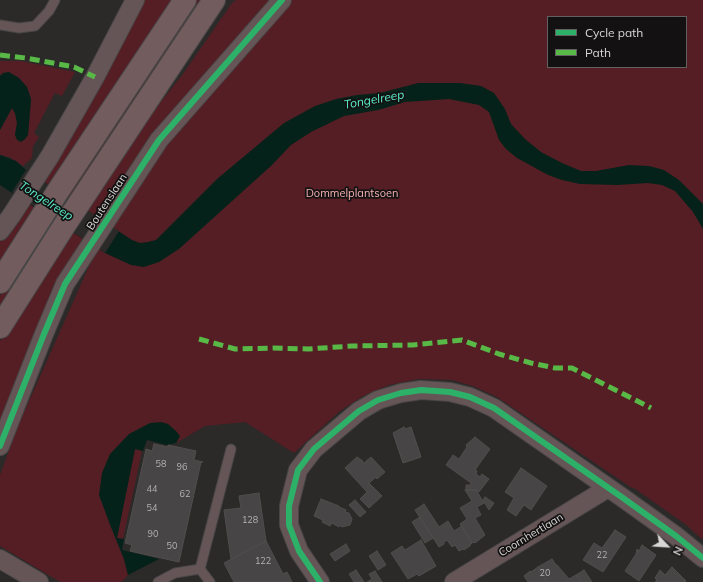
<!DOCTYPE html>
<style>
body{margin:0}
#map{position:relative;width:703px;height:582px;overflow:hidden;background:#2c2929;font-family:Mulish,sans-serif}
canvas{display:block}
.legend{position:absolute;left:547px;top:16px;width:140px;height:52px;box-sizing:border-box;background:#131111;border:1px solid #626060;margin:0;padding:5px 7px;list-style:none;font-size:12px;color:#d9d6d6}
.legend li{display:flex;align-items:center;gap:8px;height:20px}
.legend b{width:20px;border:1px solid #626060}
.north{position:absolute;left:647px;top:526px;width:40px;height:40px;-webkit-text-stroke:3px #131111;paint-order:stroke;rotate:115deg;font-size:11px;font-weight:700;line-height:16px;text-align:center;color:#d9d6d6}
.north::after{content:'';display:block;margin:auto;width:14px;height:18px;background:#d9d6d6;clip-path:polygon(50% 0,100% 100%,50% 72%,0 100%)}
</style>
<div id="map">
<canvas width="703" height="582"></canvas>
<ul class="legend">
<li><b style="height:5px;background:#2db169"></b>Cycle path</li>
<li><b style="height:5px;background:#58b947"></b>Path</li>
</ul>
<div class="north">N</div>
</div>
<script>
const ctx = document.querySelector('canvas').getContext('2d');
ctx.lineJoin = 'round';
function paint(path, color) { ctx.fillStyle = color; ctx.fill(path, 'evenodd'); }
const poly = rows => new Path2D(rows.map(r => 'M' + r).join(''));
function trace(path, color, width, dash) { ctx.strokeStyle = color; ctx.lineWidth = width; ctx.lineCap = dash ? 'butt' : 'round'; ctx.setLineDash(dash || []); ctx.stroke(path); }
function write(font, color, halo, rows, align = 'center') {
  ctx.font = font + ' Mulish,sans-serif'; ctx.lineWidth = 3.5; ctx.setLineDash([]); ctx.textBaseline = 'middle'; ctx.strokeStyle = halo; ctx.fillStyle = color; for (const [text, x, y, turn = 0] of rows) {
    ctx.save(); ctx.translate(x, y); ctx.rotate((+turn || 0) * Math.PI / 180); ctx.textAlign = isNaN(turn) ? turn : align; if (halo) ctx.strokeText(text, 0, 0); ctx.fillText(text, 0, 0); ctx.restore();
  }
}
paint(poly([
 [145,0,178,0,0,270,0,241,7,232,99,81],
 [194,0,208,0,0,315,0,296,115,117],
 [236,0,703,0,703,540,685,524,634,488,632,488,497,397,473,386,452,380,419,379,389,385,363,396,340,411,294,453,245,422,205,426,176,443,180,436,129,434,109,522,124,559,128,575,122,582,60,582,0,546,0,475,18,426,94,255,176,106,168,115,133,163,0,431,0,341,141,122,164,98,183,74,232,3],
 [548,17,686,17,686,67,548,67],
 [0,61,21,61,75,72,62,96,55,93,34,133,39,137,33,146,32,158,23,166,9,157,0,155,0,130,12,108,15,113,17,123,15,135,23,141,25,139,28,135,31,99,27,87,16,76,1,74,0,76],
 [135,449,142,451,123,539,117,538]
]), '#551e24');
paint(poly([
 [9,72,19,78,27,87,31,99,28,135,25,139,21,142,17,140,15,135,17,123,15,113,12,108,0,130,0,76,3,73],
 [418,83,460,83,481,86,494,93,505,109,511,124,525,139,541,152,562,163,581,171,596,171,629,165,649,166,664,170,679,180,703,204,703,229,693,212,675,191,662,185,648,183,617,185,580,184,562,180,548,175,517,158,506,149,499,140,489,112,479,105,449,99,405,102,378,110,344,116,311,132,291,145,272,165,179,249,159,262,144,267,131,265,105,253,0,185,0,155,16,161,26,170,132,240,140,243,148,242,156,240,217,179,284,123,315,106,336,99,357,95,380,93],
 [161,422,168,424,176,431,180,436,176,443,167,445,147,440,143,451,135,449,117,538,124,539,122,550,159,559,128,575,124,559,109,522,99,495,102,473,110,454,129,434,150,423]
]), '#04221a');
paint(poly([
 [26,170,119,231,105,253,12,192]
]), '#2c2929');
const building = poly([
 [404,427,405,429,411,427,421,457,403,463,393,433,404,427],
 [475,437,490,449,475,470,477,471,476,474,480,477,482,474,489,479,479,492,476,490,466,490,466,485,471,485,471,483,446,465,453,455,459,459,467,447,466,445,475,437],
 [154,444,168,447,168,445,196,451,194,460,203,462,201,462,179,562,130,551,132,545,125,543,146,449,152,451,154,444],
 [357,457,363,461,362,462,364,463,371,457,385,472,377,479,376,477,369,483,382,496,369,508,360,499,367,492,345,468,357,457],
 [521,468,547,486,531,510,524,505,516,516,507,510,514,498,505,492,521,468],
 [465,490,476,490,484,503,477,507,481,515,475,518,485,535,475,543,474,542,472,543,460,524,467,519,460,508,472,501,465,490],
 [259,493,266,541,231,559,224,510,241,508,239,496,259,493],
 [485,497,494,503,489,510,483,500,485,497],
 [321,499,339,506,339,507,346,510,345,512,349,513,352,519,350,525,342,527,340,525,339,527,332,523,330,526,322,522,323,520,314,516,321,499],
 [355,500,366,512,360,517,349,505,355,500],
 [424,504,439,527,448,521,454,531,462,526,472,543,470,545,470,546,464,550,463,549,459,551,455,545,452,547,447,540,444,542,444,544,439,547,415,510,424,504],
 [420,517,433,538,425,543,412,522,420,517],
 [615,530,626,537,603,572,583,560,594,543,602,548,615,530],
 [421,540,436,566,419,576,417,574,408,579,391,553,402,546,405,550,421,540],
 [266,541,283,574,287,572,292,582,234,582,224,563,266,541],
 [346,544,350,551,335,561,330,554,346,544],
 [642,545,656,555,639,581,625,571,636,554,637,549,639,551,642,545],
 [377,551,386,565,378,570,369,556,377,551],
 [552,559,556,565,557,565,569,579,576,575,581,582,547,582,538,567,552,559],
 [538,567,547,582,528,582,524,576,530,571,531,572,538,567],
 [672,567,686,581,685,582,655,582,657,580,655,578,660,570,665,575,672,567],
 [356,570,364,582,354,582,349,574,356,570],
 [584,570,592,582,581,582,576,575,584,570],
 [375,571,382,582,367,582,372,579,369,574,375,571]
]);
paint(building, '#474545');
trace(building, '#504d4d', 1);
const lane = poly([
 [0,25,19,28,35,26,49,11,55,0],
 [200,569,210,582],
 [158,582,175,573,200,569,231,449]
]);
const street = poly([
 [0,231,11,216,50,156,95,77,135,0],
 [0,446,44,334,65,284,159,140,282,0],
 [0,559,39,582],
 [320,582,299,551,289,525,289,506,298,470,314,449,359,411,378,400,401,393,421,390,450,392,470,397,494,408,623,498,676,536,703,558],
 [454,582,608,488]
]);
const primary = poly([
 [0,282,58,191,185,0],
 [0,327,64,226,214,0]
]);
trace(lane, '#474646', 11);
trace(street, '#474646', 20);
trace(primary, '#474646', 24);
trace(lane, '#665556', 9);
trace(street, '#665556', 18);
trace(primary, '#725c5e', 22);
trace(poly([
 [0,55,26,58,74,67,95,77],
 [199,339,235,349,273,348,308,349,352,346,413,345,462,340,499,354,531,363,555,368,572,368,651,408]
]), '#58b947', 5, [10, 5]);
trace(poly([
 [0,446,44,334,65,284,159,140,282,0],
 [320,582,299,551,289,525,289,506,298,470,314,449,359,411,378,400,401,393,421,390,450,392,470,397,494,408,623,498,676,536,703,558]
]), '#2db169', 6);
write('9px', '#b4b2b2', null, [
 ["58",161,464],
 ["96",182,467],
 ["44",152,489],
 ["62",185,494],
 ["54",152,508],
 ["128",250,520],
 ["90",153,534],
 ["50",172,546],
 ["22",602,555],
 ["122",263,561],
 ["20",545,573]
]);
write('11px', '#f5b0b1', '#131111', [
 ["Dommelplantsoen",352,194]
]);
write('11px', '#d9d6d6', '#131111', [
 ["Boutenslaan",107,202,-57],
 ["Coornhertlaan",531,535,-31]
]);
write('italic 12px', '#5aeeca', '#131111', [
 ["Tongelreep",374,100,-10],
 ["Tongelreep",46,201,33]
]);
</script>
